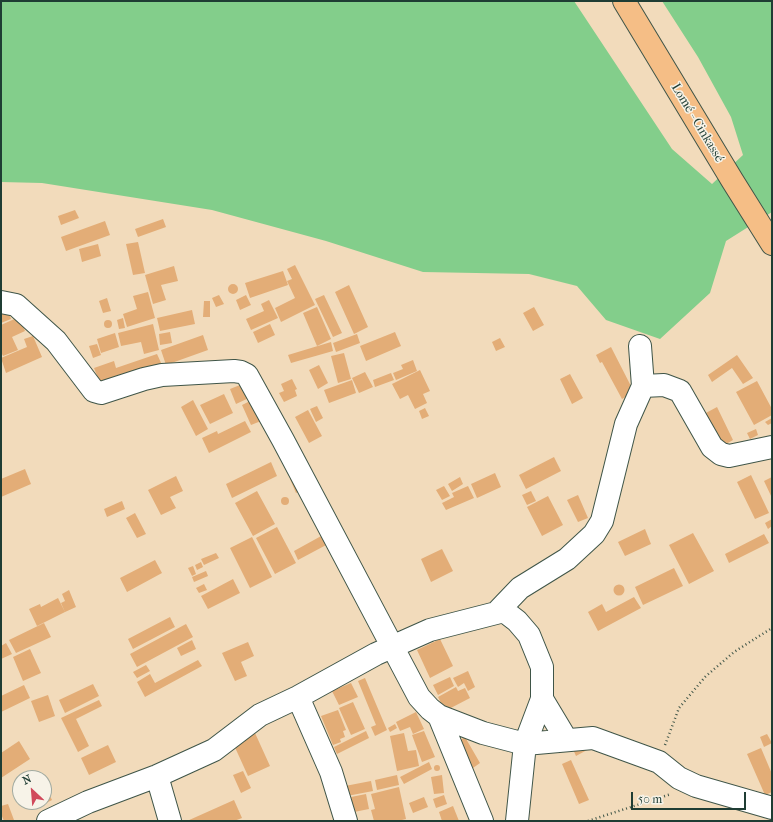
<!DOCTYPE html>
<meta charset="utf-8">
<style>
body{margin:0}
#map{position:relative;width:773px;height:822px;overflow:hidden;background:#f2dbbb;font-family:"IM FELL French Canon",serif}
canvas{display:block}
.frame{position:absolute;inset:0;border:2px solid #1f3d34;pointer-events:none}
.north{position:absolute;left:12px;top:770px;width:40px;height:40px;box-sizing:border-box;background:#f7f3e8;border:1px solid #a1aaa0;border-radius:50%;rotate:334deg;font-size:11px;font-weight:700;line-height:16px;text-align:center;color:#1f3d34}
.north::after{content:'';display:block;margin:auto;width:14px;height:18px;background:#d1495b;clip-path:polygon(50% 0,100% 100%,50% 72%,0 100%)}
.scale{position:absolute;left:631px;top:792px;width:115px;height:18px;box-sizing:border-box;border:2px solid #1f3d34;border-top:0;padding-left:5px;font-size:12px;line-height:14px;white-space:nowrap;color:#1f3d34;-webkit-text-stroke:3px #f7f3e8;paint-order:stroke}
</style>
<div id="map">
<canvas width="773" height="822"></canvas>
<div class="frame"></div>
<div class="north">N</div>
<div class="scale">50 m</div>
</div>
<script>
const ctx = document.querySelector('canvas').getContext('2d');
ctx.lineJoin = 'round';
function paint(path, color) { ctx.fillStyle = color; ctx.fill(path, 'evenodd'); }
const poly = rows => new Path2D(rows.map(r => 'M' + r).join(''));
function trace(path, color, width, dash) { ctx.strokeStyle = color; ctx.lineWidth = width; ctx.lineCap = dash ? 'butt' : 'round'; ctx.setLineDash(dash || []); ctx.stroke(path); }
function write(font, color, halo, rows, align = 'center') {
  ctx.font = font + ' "IM FELL French Canon",serif'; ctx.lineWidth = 3; ctx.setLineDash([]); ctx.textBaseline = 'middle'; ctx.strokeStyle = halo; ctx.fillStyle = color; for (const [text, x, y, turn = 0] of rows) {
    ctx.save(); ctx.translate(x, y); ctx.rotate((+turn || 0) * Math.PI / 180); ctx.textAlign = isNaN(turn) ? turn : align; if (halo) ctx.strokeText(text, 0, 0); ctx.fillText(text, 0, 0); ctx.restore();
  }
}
paint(poly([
 [1,1,574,1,672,149,712,184,743,155,731,117,698,57,662,1,772,1,772,212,726,241,710,293,660,339,606,320,577,286,529,274,423,272,326,241,212,210,42,183,1,182]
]), '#83ce8b');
paint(poly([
 [75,210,79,218,61,225,58,216],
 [163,219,166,227,138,237,135,229],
 [105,221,110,235,66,251,61,237],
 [138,242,145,273,133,275,126,244],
 [98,244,101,256,82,262,79,249],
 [295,265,315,305,281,322,275,308,295,298,287,281,292,279,287,269],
 [174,266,178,281,161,285,166,300,153,304,145,275],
 [283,271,288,285,250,298,245,283],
 '228 289a5 5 0 1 1 10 0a5 5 0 1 1-10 0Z',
 [349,285,368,327,354,334,335,292],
 [148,292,155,318,127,327,123,314,137,309,133,296],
 [219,295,224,304,216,307,212,298],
 [246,295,251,305,240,310,236,300],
 [324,295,342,333,333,337,315,299],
 [107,298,111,311,103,313,99,301],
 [269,300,278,318,251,330,246,319,264,311,261,304],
 [204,301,210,301,210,317,203,317],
 [317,307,331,339,317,346,303,313],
 [534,307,544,325,533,331,523,313],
 [8,310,11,319,1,323,1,313],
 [192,310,195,324,160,331,157,318],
 [19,317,25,331,12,337,18,350,3,356,1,352,1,325],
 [123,318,125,328,119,329,117,320],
 '104 324a4 4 0 1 1 8 0a4 4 0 1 1-8 0Z',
 [153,324,159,350,144,354,141,342,121,346,118,333],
 [270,324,275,335,258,343,253,332],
 [170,332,172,343,160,345,159,334],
 [395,332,401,346,366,361,360,346],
 [115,333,119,347,101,353,97,339],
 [357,334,360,343,336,352,333,343],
 [203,335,208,350,166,365,161,350],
 [33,336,42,357,6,373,1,358,27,347,24,339],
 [500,338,505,347,496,351,492,342],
 [331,342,333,351,291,363,288,355],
 [97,344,101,355,93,358,89,346],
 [611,347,634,392,622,399,602,362,600,363,596,355],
 [344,353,351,379,338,383,331,356],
 [157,354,162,365,101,386,94,368,114,361,116,368],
 [737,355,753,378,743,384,732,368,712,382,708,375],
 [413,360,417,371,396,380,393,373,403,369,401,365],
 [319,365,328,383,318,389,309,370],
 [420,370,430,391,423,394,427,403,415,409,408,395,400,399,392,384],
 [365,372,373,387,359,393,352,378],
 [391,373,394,380,375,387,373,380],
 [570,374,583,398,572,404,560,379],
 [292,379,297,389,295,390,297,396,284,402,279,393,284,391,281,384],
 [352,380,356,393,329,403,324,390],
 [757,381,772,409,772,415,754,425,736,392],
 [245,383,251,397,236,404,230,389],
 [224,394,233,413,210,424,200,405],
 [256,398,266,419,251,425,242,405],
 [193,400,208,429,196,436,181,407],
 [317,406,323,418,316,422,310,409],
 [717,407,733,440,721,447,704,414],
 [425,408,429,416,422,419,419,411],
 [308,410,322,436,309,443,295,417],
 [772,418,772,423,768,425,765,422],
 [245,421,251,432,209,453,202,438,217,431,218,434],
 [756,429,758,435,750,439,747,433],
 [554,457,561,471,526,489,519,475],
 [271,462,277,476,232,498,226,484],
 [25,469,31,484,1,497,1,479],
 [495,473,501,487,477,498,471,484],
 [298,475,305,489,296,493,290,479],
 [751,475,769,513,755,519,737,482],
 [176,476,183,491,170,497,176,508,161,515,148,490],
 [460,477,463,484,452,491,448,484],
 [772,477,772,498,764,481],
 [444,486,450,496,442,500,436,490],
 [468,486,474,498,446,510,442,503,454,497,452,493],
 [257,491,275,524,253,536,235,503],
 [531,491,536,501,527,505,522,495],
 [578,495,588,518,578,522,567,500],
 [548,496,563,525,542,536,527,507],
 '281 501a4 4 0 1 1 8 0a4 4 0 1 1-8 0Z',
 [122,501,125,509,107,517,104,509],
 [135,513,146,534,137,538,126,518],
 [772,519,772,526,768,529,765,523],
 [277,527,296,563,275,574,256,538],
 [645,529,651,544,625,556,618,542],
 [693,533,714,571,689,584,669,545],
 [764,534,769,543,729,563,725,554],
 [323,535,328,544,298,560,294,551],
 [252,537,272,577,250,588,230,548],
 [442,549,453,571,431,582,421,559],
 [216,553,219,558,204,565,201,559],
 [155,560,162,573,127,592,120,578],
 [201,562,203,567,197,570,195,565],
 [193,566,196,574,192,576,188,568],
 [674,568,683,586,643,605,635,587],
 [206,571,208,576,194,582,192,577],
 [233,579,240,593,208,609,201,596],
 [204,584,207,590,199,593,196,588],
 '613.5 590a5.5 5.5 0 1 1 11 0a5.5 5.5 0 1 1-11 0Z',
 [69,590,76,607,65,612,61,603,65,601,62,594],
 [634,597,641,608,598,631,588,612,602,604,606,612],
 [58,598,65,612,37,626,29,609,40,604,41,607],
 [170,617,175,627,133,649,128,639],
 [44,623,51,637,16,653,9,640],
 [186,624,193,637,137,667,130,654],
 [440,639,453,666,430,678,417,650],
 [192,640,196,649,181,656,177,648],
 [248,642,254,656,241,662,247,676,235,681,222,653],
 [6,643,12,654,1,659,1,646],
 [30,649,41,673,23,681,13,657],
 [198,660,202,666,145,697,137,682,150,674,155,683],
 [146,665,150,671,137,678,133,672],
 [468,671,475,687,468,691,464,683,458,687,453,678],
 [450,677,454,686,438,695,433,685],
 [365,678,387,730,375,736,371,727,376,725,358,681],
 [351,683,358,697,339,705,332,691],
 [93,684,99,696,65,713,59,700],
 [24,685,30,698,1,712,1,696],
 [456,687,458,691,465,688,470,698,445,711,438,697],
 [48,695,55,716,39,722,31,701],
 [99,700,102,706,76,719,89,746,78,752,61,718],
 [353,702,365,729,351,735,339,708],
 [338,710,346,730,343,731,345,737,340,739,341,742,333,745,321,716],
 [416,712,424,729,413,734,410,727,400,731,396,722],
 [395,724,397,728,390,732,388,728],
 [366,731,369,738,337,754,334,747],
 [424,731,435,757,422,762,412,735],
 [255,733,270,766,248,776,233,743],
 [404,733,408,751,416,750,419,766,397,771,390,736],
 [767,734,772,743,764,747,760,737],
 [465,737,480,763,473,768,457,742],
 [19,741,30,759,1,778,1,753],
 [583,741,587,750,576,756,572,747],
 [108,745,116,762,89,775,81,758],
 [761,748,772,774,772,792,765,795,747,754],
 [571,760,589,800,579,804,562,764],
 [429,762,432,769,404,784,400,777],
 '434 768a3 3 0 1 1 6 0a3 3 0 1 1-6 0Z',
 [243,771,251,788,241,793,233,775],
 [397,775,399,785,377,790,375,780],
 [442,775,444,793,434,794,431,777],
 [371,781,373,791,347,796,345,786],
 [44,784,52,800,32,810,28,802,44,802],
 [399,787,406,819,398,821,374,821,371,810,375,809,371,794],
 [366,794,369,809,354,812,351,797],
 [444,795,447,804,436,808,433,799],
 [424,797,428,807,413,813,409,803],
 [234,800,242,818,234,821,187,821],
 [8,804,14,820,13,821,4,821,1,814,1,806],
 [453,806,459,821,442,821,439,812]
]), '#e3ad77');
const minor = poly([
 [1,302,16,305,56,341,94,391,101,393,144,379,162,375,234,371,241,372,247,375,283,440,419,697,430,709,439,716,483,733,525,744,593,738,659,762,679,778,696,786,772,808],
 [643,386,664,385,680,391,712,447,721,454,729,456,772,447],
 [498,611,520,588,567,559,594,534,602,521,626,424,643,386,640,346],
 [298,697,331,772,346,821],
 [542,699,566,739],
 [439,716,482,821],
 [157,776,170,821],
 [48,821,88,802,157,776,214,750,260,715,298,697,376,654,430,630,504,611,517,621,529,635,542,667,542,699,525,744,517,821]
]);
const highway = poly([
 [624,1,732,180,772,244]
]);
trace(minor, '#3f5548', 24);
trace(highway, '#3f5548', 24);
trace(poly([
 [665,745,679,708,705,677,734,652,772,628],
 [588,821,671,794]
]), '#3f5548', 2.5, [1, 3]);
trace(minor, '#fff', 22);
trace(highway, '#f5be86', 22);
write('13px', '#1f3d34', '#f7f3e8', [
 ["Lomé - Cinkassé",697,123,59]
]);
</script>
